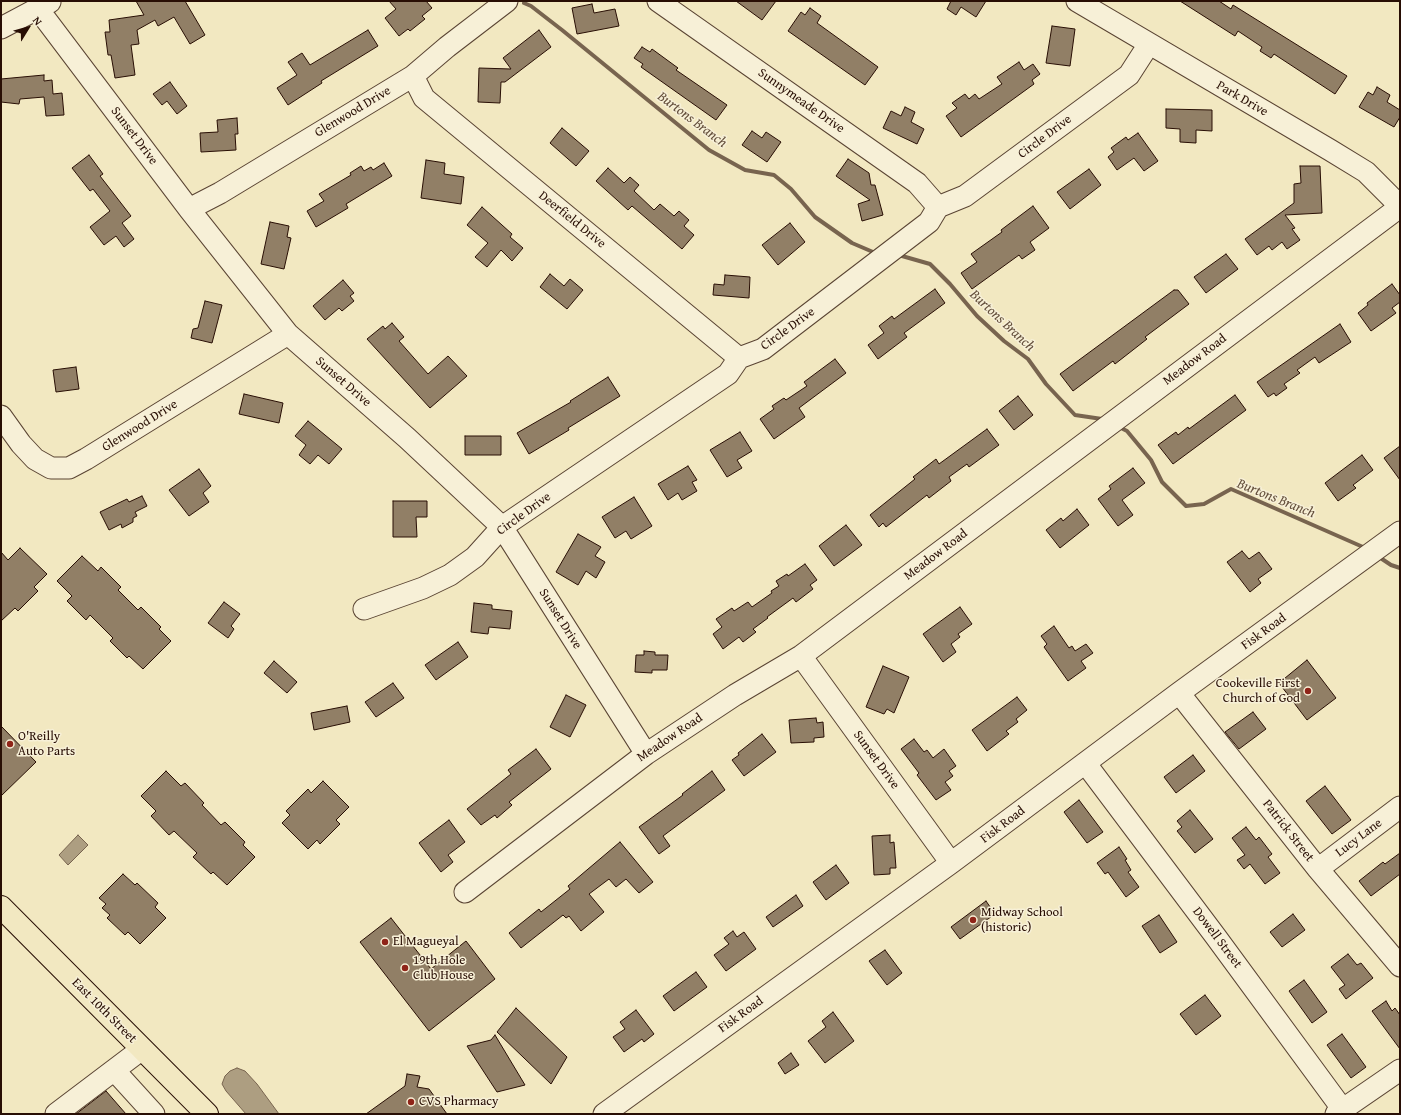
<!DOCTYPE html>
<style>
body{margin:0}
#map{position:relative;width:1401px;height:1115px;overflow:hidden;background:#f2e8c1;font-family:"Gentium Book Plus",serif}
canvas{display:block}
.frame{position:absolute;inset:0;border:2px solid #280e04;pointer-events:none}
.north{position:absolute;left:8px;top:8px;width:40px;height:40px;-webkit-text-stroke:3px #f7f0d7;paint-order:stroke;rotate:53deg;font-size:11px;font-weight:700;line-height:16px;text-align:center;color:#280e04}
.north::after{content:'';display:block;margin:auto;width:14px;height:18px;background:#280e04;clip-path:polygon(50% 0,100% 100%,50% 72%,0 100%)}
</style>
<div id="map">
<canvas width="1401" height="1115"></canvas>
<div class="frame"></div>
<div class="north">N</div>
</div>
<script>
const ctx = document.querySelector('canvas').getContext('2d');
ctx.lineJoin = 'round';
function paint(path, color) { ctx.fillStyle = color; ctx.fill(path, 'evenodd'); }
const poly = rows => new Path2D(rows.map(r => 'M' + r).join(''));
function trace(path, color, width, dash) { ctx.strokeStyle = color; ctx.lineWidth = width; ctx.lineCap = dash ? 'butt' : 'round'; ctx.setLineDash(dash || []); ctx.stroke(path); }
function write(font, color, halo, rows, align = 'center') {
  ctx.font = font + ' "Gentium Book Plus",serif'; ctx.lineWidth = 3; ctx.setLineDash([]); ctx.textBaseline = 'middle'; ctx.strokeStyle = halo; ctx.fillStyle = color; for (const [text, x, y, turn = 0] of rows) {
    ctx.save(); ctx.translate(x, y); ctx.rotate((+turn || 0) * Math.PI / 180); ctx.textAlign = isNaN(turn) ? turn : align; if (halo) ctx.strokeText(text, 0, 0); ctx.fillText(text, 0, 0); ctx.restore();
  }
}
const water = poly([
 [78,835,88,845,68,865,59,855,78,835],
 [237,1068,245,1071,257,1084,279,1114,246,1114,226,1091,222,1084,225,1076,230,1071,237,1068]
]);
paint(water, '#ad9e81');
trace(water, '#78644f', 1);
trace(poly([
 [524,3,531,6,562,30,709,150,745,170,774,175,791,189,815,217,852,243,873,252],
 [902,256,930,264,950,284,977,316,1004,341,1028,359,1046,384,1075,415,1102,419],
 [1123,429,1127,431,1151,460,1162,482,1186,506,1204,504,1231,489,1363,547],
 [1382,559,1391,565,1400,568]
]), '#78644f', 4);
const building = poly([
 [136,1,185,1,205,35,190,44,174,17,158,26,155,20,137,30,139,44,131,45,135,75,115,78,111,55,108,55,105,32,110,32,109,20,144,15,136,1],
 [389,1,426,1,432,8,422,16,425,19,410,31,408,29,399,36,385,18,396,9,389,1],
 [736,1,776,1,762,20,736,1],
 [951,1,986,1,976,17,961,7,956,15,947,9,951,1],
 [1180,1,1219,1,1231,9,1233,5,1347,76,1335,94,1274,54,1271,58,1260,51,1262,47,1238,31,1235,36,1180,1],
 [592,4,594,13,615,9,619,26,577,34,572,8,592,4],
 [810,8,821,16,817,23,878,67,865,85,788,31,801,12,805,15,810,8],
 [1052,26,1075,29,1070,66,1046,63,1052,26],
 [368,30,378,46,321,81,322,83,288,105,277,88,297,75,288,62,302,53,310,65,368,30],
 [539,30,551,47,505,82,501,82,500,103,478,102,479,68,511,69,503,58,539,30],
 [642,47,650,52,652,49,678,68,676,70,727,105,716,120,641,67,643,64,634,58,642,47],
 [1019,62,1024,70,1033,64,1040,74,1032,80,1034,84,961,137,946,116,957,108,952,103,965,94,969,99,975,94,979,99,1002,84,997,77,1019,62],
 [44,75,44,81,52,80,53,94,62,93,64,115,46,116,44,97,20,99,19,104,1,102,1,79,44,75],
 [170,82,187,106,177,114,167,101,162,105,153,94,170,82],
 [1377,87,1390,95,1387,102,1400,110,1400,117,1394,127,1359,107,1368,92,1373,95,1377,87],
 [905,107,915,112,911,122,924,129,917,144,883,128,891,111,901,116,905,107],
 [1166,109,1212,110,1212,131,1196,130,1196,143,1180,142,1180,129,1166,128,1166,109],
 [237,118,238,134,235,134,236,150,201,152,200,133,218,132,217,120,237,118],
 [562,128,589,151,576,166,550,143,562,128],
 [752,131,762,138,766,132,781,142,767,162,742,145,752,131],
 [1138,133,1158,161,1144,171,1134,158,1117,170,1108,157,1114,152,1111,148,1126,137,1128,140,1138,133],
 [89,155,103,174,100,176,131,216,122,223,134,239,124,247,116,236,104,245,90,227,110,211,93,189,90,191,72,168,89,155],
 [848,159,869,173,871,185,875,185,883,215,862,221,858,204,870,200,836,176,848,159],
 [426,160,445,163,444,174,464,177,461,204,421,198,426,160],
 [384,163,392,176,346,204,348,208,316,227,307,211,324,201,319,194,351,175,350,173,361,166,364,171,371,167,373,170,384,163],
 [1300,166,1320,166,1322,213,1285,215,1295,228,1292,229,1300,240,1287,249,1282,242,1272,250,1269,246,1257,255,1245,239,1294,203,1294,184,1301,183,1300,166],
 [608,168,624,183,630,177,639,185,634,191,654,210,660,204,674,216,679,211,689,220,684,226,694,235,682,249,632,206,628,210,596,181,608,168],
 [1089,169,1101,185,1070,209,1057,192,1089,169],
 [1033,206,1049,228,1030,242,1035,250,1022,259,1019,255,972,289,961,273,977,262,971,254,1002,232,1001,230,1033,206],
 [482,207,512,234,510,237,523,248,512,261,501,250,487,267,475,257,488,243,467,225,482,207],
 [270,222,289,226,287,237,291,238,284,269,261,264,270,222],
 [790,223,805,242,778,265,762,245,790,223],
 [1226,254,1238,269,1206,293,1194,277,1226,254],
 [550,274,564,286,570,279,583,290,567,309,540,287,550,274],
 [725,275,750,277,749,298,713,295,714,284,724,285,725,275],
 [343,280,354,293,350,296,354,301,342,311,339,308,325,320,313,306,343,280],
 [1392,284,1400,295,1400,302,1392,308,1396,313,1371,331,1358,313,1368,305,1367,303,1392,284],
 [935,289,945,303,904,333,907,337,878,359,868,345,884,333,879,326,892,316,894,319,935,289],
 [1174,290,1178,290,1189,304,1145,337,1147,339,1115,364,1113,361,1073,391,1060,374,1174,290],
 [205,301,222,305,212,343,191,338,193,329,198,328,205,301],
 [392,323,404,337,399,341,428,374,448,356,467,376,430,408,367,339,383,326,385,329,392,323],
 [1340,324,1351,342,1319,363,1315,357,1297,370,1300,373,1284,384,1287,388,1276,396,1274,393,1268,397,1257,382,1340,324],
 [835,359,846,373,799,408,805,417,774,439,760,419,774,409,772,406,784,398,786,400,807,386,804,382,835,359],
 [76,367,79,389,56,392,53,370,76,367],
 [608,377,620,396,568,428,569,430,529,454,517,433,571,402,570,401,608,377],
 [244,394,283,403,279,423,239,414,244,394],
 [1235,395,1246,410,1173,464,1158,445,1176,432,1178,435,1188,427,1189,429,1235,395],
 [1018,396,1033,415,1014,430,999,411,1018,396],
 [308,421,342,449,329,464,318,455,310,464,299,455,306,445,295,436,308,421],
 [987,429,999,445,969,467,967,464,949,477,951,481,929,498,927,495,886,527,883,523,879,527,870,515,915,479,913,477,936,459,939,464,987,429],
 [740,432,752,451,737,460,742,468,727,477,710,450,740,432],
 [465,436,501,436,501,455,465,455,465,436],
 [1400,446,1400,480,1384,458,1400,446],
 [1362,455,1373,470,1353,485,1356,488,1338,501,1325,483,1362,455],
 [688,466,697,480,692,482,697,491,682,500,678,493,668,500,658,484,688,466],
 [1133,468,1145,483,1122,500,1133,515,1118,526,1098,499,1111,489,1109,486,1133,468],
 [199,469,211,486,203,493,209,502,189,516,169,490,199,469],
 [142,496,147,506,135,512,137,516,133,518,133,522,122,528,121,524,109,530,100,512,127,499,129,502,142,496],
 [634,497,652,526,631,539,626,531,615,538,602,517,634,497],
 [393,501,427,501,427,517,416,517,417,537,393,537,393,501],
 [1077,509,1089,525,1060,548,1046,530,1061,518,1063,521,1077,509],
 [846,525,862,545,834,566,819,546,846,525],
 [578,534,601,547,595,556,605,562,596,578,586,571,578,585,556,572,578,534],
 [20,548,47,574,34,587,38,591,18,611,15,608,1,621,1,552,8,560,20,548],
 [1242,551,1249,559,1259,552,1272,569,1258,579,1261,583,1250,592,1227,562,1242,551],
 [82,556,98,571,101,567,121,587,118,590,138,610,141,607,161,627,159,629,171,641,143,669,129,656,127,658,110,641,113,638,90,615,86,620,67,601,72,596,57,581,82,556],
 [805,564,817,580,810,585,813,589,796,602,793,598,767,617,768,618,753,629,756,632,743,642,739,637,723,649,713,634,722,627,716,619,732,608,734,611,748,602,752,607,772,593,771,591,779,586,776,581,787,574,788,576,805,564],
 [224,602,240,614,231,626,234,629,228,638,208,623,224,602],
 [474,603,492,605,492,609,512,611,510,629,489,627,488,634,471,632,474,603],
 [960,607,972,624,958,634,960,637,951,644,956,652,943,662,923,634,960,607],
 [1054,626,1069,648,1072,646,1075,651,1086,644,1093,653,1081,661,1086,668,1068,681,1044,647,1047,644,1041,636,1054,626],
 [458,642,468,657,436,680,425,665,458,642],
 [644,651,655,652,655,655,668,655,667,670,652,670,652,673,635,672,636,655,644,655,644,651],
 [1307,660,1336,698,1307,720,1279,683,1307,660],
 [274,661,297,682,287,693,264,673,274,661],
 [883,666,909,677,894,713,887,709,884,714,866,707,883,666],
 [393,683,404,698,376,717,365,702,393,683],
 [566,695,586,705,570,737,550,727,566,695],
 [1017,697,1027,710,1016,719,1018,722,1006,731,1009,734,987,751,972,730,1017,697],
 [347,706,350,722,314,730,311,713,347,706],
 [1253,712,1266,729,1239,749,1225,732,1253,712],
 [816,718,817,723,823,722,824,737,814,738,814,742,791,743,789,720,816,718],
 [1,726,36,762,1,796,1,726],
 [762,734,776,752,744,776,732,760,739,755,738,753,762,734],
 [914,739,924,752,927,750,933,758,944,749,956,766,949,771,953,776,945,782,951,790,936,800,917,775,919,773,901,749,914,739],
 [536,749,551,769,509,802,512,805,497,818,495,815,481,825,467,809,511,774,508,770,536,749],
 [1193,755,1205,771,1176,793,1164,777,1193,755],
 [166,771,181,786,185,783,204,803,202,805,221,825,225,822,245,842,243,845,255,857,227,885,213,872,211,874,193,857,197,853,174,831,169,835,151,816,156,811,141,796,166,771],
 [712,771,725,790,663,836,670,846,659,854,639,827,683,795,682,794,712,771],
 [323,781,349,807,336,820,340,824,320,844,317,840,308,849,282,823,290,815,286,811,308,789,311,793,323,781],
 [1325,786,1351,820,1332,834,1306,801,1325,786],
 [1079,800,1103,832,1087,843,1064,812,1079,800],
 [1190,810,1213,839,1195,853,1177,831,1182,827,1177,821,1190,810],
 [449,820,465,842,448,855,453,862,441,872,419,843,449,820],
 [1246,827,1256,840,1259,837,1272,854,1268,857,1280,873,1265,884,1250,864,1244,869,1237,860,1245,855,1232,838,1246,827],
 [890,835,890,843,894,842,896,868,890,868,890,874,874,875,872,836,890,835],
 [620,842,653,882,639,893,626,879,616,887,609,879,589,894,604,912,581,931,569,916,566,918,563,915,521,948,509,933,539,909,541,912,570,889,568,886,620,842],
 [1119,847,1127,859,1125,860,1131,870,1128,872,1139,887,1126,897,1108,872,1105,874,1097,863,1119,847],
 [1400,853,1400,874,1371,896,1359,881,1383,862,1385,864,1400,853],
 [836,865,849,883,826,900,813,882,836,865],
 [123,874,135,885,137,883,158,903,155,907,166,918,140,944,128,932,125,935,107,918,110,915,102,908,106,904,99,898,123,874],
 [796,895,803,906,773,927,766,917,796,895],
 [986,901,995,914,960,939,951,927,986,901],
 [1293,914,1305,930,1282,947,1270,932,1293,914],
 [1159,915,1177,942,1160,953,1142,926,1159,915],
 [391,918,431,969,466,941,495,979,429,1031,360,942,391,918],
 [733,931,737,937,744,932,756,949,726,971,714,955,729,944,724,938,733,931],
 [885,950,902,973,887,985,869,961,885,950],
 [1348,954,1357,965,1361,963,1373,978,1346,999,1339,989,1345,985,1331,967,1348,954],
 [696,972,707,987,674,1011,663,996,696,972],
 [1304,980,1327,1012,1312,1023,1289,991,1304,980],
 [1205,995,1221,1016,1196,1035,1180,1014,1205,995],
 [1386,1001,1392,1011,1395,1008,1400,1015,1400,1049,1372,1011,1386,1001],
 [516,1008,567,1057,551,1084,497,1032,516,1008],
 [636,1010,654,1034,644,1042,642,1039,624,1052,613,1037,625,1029,620,1022,636,1010],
 [833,1012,854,1041,825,1063,808,1041,826,1027,822,1021,833,1012],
 [1342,1034,1366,1067,1351,1078,1327,1045,1342,1034],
 [495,1035,525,1085,497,1092,467,1046,491,1040,495,1035],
 [791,1053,799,1065,785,1074,778,1063,791,1053],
 [407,1074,420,1076,417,1087,429,1089,447,1114,366,1114,405,1086,407,1074],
 [106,1091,126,1114,76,1114,106,1091]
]);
paint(building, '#917f66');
trace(building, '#280e04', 1);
const minor = poly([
 [658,1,917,183,938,207],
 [1077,1,1330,150,1366,172,1400,206],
 [38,9,189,209,288,334,407,438,502,527,646,754],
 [1,28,50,2],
 [413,76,424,98,739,358],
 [189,209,220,193,413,76,447,47,507,1],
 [1,416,21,444,35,459,51,468,69,468,86,459,288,334],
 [364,609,423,588,450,575,475,557,502,527,728,374,739,358,763,349,929,222,938,207,965,196,1129,75,1149,44],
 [801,656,951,863],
 [1179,693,1318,869,1400,966],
 [1086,764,1216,937,1346,1114],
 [1318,869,1400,807],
 [465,892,646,754,735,695,801,656,1400,207],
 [114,1070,154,1114],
 [56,1114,142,1049],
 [604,1114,951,863,1179,693,1400,532],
 [1336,1114,1400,1070]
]);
const major = poly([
 [1,907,207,1114]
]);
trace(minor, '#5a4433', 23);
trace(major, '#280e04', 24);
trace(minor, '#f7f0d7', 21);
trace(major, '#f2e8c1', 22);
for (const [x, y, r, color] of [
 [1308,691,4,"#8f2418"],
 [10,744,4,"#8f2418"],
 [973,920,4,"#8f2418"],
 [385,942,4,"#8f2418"],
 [405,968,4,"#8f2418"],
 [411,1102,4,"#8f2418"]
]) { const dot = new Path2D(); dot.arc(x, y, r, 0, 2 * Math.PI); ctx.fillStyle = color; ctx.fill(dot); trace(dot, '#f7f0d7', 1.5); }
write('13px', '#280e04', '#f7f0d7', [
 ["Park Drive",1242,99,30],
 ["Sunnymeade Drive",801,101,35],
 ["Glenwood Drive",353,112,-31],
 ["Sunset Drive",134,136,53],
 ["Circle Drive",1045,137,-37],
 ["Deerfield Drive",572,220,39],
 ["Circle Drive",788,329,-36],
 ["Meadow Road",1195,360,-37],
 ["Sunset Drive",343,382,41],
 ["Glenwood Drive",140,426,-32],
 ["Circle Drive",524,514,-36],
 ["Meadow Road",936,555,-37],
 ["Sunset Drive",560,619,58],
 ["Fisk Road",1264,632,-36],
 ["Meadow Road",670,738,-34],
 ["Sunset Drive",876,760,54],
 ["Fisk Road",1003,825,-37],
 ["Patrick Street",1288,831,52],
 ["Lucy Lane",1359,838,-37],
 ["Dowell Street",1217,938,53],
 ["East 10th Street",104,1011,45],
 ["Fisk Road",741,1015,-36]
]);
write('13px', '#280e04', '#f7f0d7', [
 ["Cookeville First",1300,684,"right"],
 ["Church of God",1300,699,"right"],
 ["O'Reilly",18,737],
 ["Auto Parts",18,752],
 ["Midway School",981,913],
 ["(historic)",981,928],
 ["El Magueyal",393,942],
 ["19th Hole",413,961],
 ["Club House",413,976],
 ["CVS Pharmacy",419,1102]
], 'left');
write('italic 14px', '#644f3c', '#f7f0d7', [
 ["Burtons Branch",692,120,37],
 ["Burtons Branch",1002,321,43],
 ["Burtons Branch",1276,499,22]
]);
</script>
